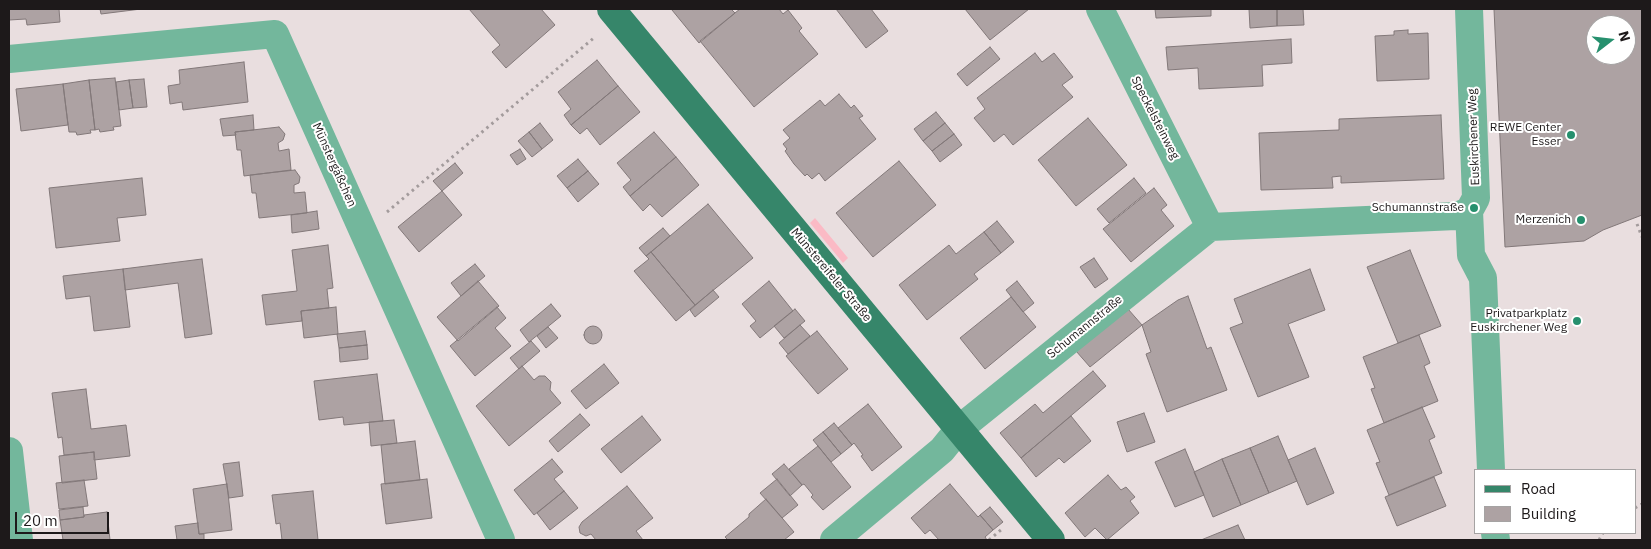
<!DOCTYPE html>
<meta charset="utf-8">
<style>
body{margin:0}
#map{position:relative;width:1651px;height:549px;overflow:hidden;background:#e9dedf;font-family:"IBM Plex Sans",sans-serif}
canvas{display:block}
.frame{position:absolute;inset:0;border:10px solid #1d191a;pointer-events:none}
.legend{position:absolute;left:1474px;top:469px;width:162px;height:65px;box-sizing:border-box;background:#fff;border:1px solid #a5a3a3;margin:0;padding:6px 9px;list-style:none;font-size:15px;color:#1d191a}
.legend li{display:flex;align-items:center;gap:10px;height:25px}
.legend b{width:25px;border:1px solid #a5a3a3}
.north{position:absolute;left:1586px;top:15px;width:50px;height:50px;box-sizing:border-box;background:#fff;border:1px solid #a5a3a3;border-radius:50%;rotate:74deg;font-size:14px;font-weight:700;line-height:20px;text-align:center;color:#1d191a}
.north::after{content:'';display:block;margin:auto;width:18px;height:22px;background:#26906e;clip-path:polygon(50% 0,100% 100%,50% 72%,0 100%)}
.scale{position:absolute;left:15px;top:512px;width:94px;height:22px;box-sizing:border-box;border:2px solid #1d191a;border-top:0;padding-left:6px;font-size:15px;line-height:18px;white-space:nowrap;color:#1d191a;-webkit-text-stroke:4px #fff;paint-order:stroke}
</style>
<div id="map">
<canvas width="1651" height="549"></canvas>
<div class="frame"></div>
<ul class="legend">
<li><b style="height:6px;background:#36866a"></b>Road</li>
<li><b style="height:14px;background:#ada2a3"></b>Building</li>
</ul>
<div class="north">N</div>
<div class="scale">20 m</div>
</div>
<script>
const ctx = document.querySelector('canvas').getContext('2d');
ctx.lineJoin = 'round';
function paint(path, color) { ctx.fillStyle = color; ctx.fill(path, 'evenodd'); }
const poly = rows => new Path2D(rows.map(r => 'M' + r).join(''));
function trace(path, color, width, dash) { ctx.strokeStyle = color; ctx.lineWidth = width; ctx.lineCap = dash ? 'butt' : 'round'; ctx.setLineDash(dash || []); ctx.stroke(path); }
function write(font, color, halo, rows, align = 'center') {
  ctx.font = font + ' "IBM Plex Sans",sans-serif'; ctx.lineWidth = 4; ctx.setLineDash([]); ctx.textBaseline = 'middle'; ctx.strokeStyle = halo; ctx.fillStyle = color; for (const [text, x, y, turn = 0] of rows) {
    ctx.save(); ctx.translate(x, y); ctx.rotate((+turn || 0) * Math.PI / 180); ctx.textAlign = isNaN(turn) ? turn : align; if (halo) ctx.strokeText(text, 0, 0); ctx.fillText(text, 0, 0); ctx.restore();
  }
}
paint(poly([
 [815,218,848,258,843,263,810,223]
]), '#fbbac5');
const building = poly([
 [9,9,59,9,60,22,27,25,26,19,9,20,9,9],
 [100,9,141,9,101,14,100,9],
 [469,9,541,9,555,25,506,68,492,52,500,45,469,9],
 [673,9,731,9,735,13,699,43,672,10,673,9],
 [740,9,779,9,783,14,788,10,802,28,799,31,818,54,754,107,700,41,740,9],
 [836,9,871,9,888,31,866,48,836,9],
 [965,9,1029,9,990,40,965,9],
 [1155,9,1211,9,1211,16,1156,18,1155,9],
 [1249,9,1277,9,1277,26,1250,28,1249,9],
 [1277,9,1303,9,1304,25,1277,26,1277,9],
 [1494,9,1642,9,1642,215,1603,230,1584,241,1505,247,1494,9],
 [1596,25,1626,25,1626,55,1596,55,1596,25],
 [1408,30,1408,34,1428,33,1429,79,1377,81,1375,36,1394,35,1394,31,1408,30],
 [1291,39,1292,63,1262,65,1263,86,1199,89,1198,68,1168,70,1166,47,1291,39],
 [990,47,1000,59,967,86,957,74,990,47],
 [1035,53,1042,62,1054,53,1073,77,1062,85,1073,97,1013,145,1004,134,994,142,974,118,985,109,977,98,1035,53],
 [597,60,618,86,571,125,564,115,571,109,558,92,597,60],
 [244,62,248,102,183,110,182,102,170,104,168,86,180,84,179,70,244,62],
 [115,78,121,126,113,127,114,130,100,132,99,129,95,130,89,80,115,78],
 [144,79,147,107,133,108,129,80,144,79],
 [89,80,95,130,90,130,91,133,77,135,76,132,69,132,63,84,89,80],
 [129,80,133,108,119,110,116,82,129,80],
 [63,84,68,125,21,131,16,89,63,84],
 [618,86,640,112,600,145,587,128,580,134,571,125,618,86],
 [839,94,851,108,854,105,863,116,859,118,876,139,825,181,819,173,812,179,807,174,805,176,794,164,785,151,787,149,783,144,790,138,783,130,820,100,825,106,839,94],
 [936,112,945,123,923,141,914,129,936,112],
 [253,115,254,130,235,132,236,135,223,136,220,119,253,115],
 [1441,115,1444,179,1341,183,1341,176,1332,177,1333,188,1261,190,1259,133,1339,130,1339,119,1441,115],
 [1088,118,1127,165,1076,206,1038,160,1088,118],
 [540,123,553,140,542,149,529,132,540,123],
 [945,123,954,134,932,151,923,141,945,123],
 [279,127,285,134,283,140,278,143,279,151,289,149,291,170,244,176,241,150,237,150,235,132,279,127],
 [529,132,542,149,532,157,518,141,529,132],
 [654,132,676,157,630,196,623,187,631,180,617,163,654,132],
 [954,134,962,145,940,162,932,151,954,134],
 [520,149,526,159,517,165,510,155,520,149],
 [676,157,699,185,662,217,650,204,643,211,630,196,676,157],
 [578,159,588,171,567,188,557,176,578,159],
 [899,161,936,205,873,257,836,213,899,161],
 [455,163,463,173,442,191,433,181,455,163],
 [295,170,300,177,299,183,294,185,294,193,305,192,307,213,259,218,256,193,252,193,250,175,295,170],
 [588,171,599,184,578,202,567,188,588,171],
 [142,178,146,215,117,218,120,241,56,248,49,188,142,178],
 [1134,178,1146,193,1109,223,1097,209,1134,178],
 [1154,188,1167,205,1161,210,1174,226,1131,262,1103,229,1154,188],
 [442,191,462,215,419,252,398,227,442,191],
 [708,204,753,258,695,305,651,252,708,204],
 [317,211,319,229,292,233,291,215,317,211],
 [997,221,1014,242,1001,253,984,232,997,221],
 [663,228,670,236,646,256,639,248,663,228],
 [984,232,1001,253,974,274,978,279,927,320,899,285,949,245,956,254,984,232],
 [328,245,333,288,327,289,329,308,301,311,302,321,266,325,262,295,297,291,292,250,328,245],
 [1410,250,1441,326,1398,343,1367,267,1410,250],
 [651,252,695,305,676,321,634,271,649,259,646,256,651,252],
 [1094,258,1108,279,1095,288,1080,267,1094,258],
 [202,259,212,334,185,338,178,283,125,290,123,269,202,259],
 [475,264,485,276,461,296,451,283,475,264],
 [123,269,130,327,94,331,90,296,66,299,63,276,123,269],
 [1310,269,1325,310,1288,324,1309,377,1258,397,1230,328,1243,323,1234,299,1310,269],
 [478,281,499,306,458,341,437,317,478,281],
 [769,281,793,311,760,338,750,326,756,321,742,304,769,281],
 [1017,281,1034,303,1023,312,1006,290,1017,281],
 [713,290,719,297,695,317,690,310,713,290],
 [1188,296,1207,349,1211,347,1227,390,1167,412,1146,354,1151,352,1142,325,1178,300,1188,296],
 [1011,297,1036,327,985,369,960,338,1011,297],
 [551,304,561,316,529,342,520,330,551,304],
 [336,307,338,334,304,338,301,311,336,307],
 [497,307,506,318,495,328,511,346,475,376,450,346,497,307],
 [795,309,805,321,784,338,774,326,795,309],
 [1128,309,1142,325,1090,367,1076,351,1128,309],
 [800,325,810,336,788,354,779,343,800,325],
 '584 335a9 9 0 1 1 18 0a9 9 0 1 1-18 0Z',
 [548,327,558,338,546,348,537,336,548,327],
 [365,331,367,345,339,348,337,334,365,331],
 [817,331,848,369,818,394,786,356,817,331],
 [1419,335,1430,363,1424,366,1438,401,1384,423,1371,389,1375,388,1363,357,1419,335],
 [531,341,540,351,519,369,510,358,531,341],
 [367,345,368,359,340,362,339,348,367,345],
 [604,364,619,383,586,409,571,391,604,364],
 [522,366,534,380,539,376,545,376,551,382,550,390,561,403,509,446,476,406,522,366],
 [1093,371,1106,386,1021,458,1000,433,1035,404,1043,413,1093,371],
 [377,374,383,421,344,425,343,417,319,420,314,381,377,374],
 [86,389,91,429,126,425,130,456,94,460,94,452,64,455,62,437,58,438,52,393,86,389],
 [868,404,902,447,872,471,861,456,863,455,854,443,852,445,838,428,868,404],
 [1422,407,1435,437,1429,440,1442,473,1389,495,1376,463,1380,462,1367,430,1422,407],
 [1144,413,1155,442,1127,452,1117,422,1144,413],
 [580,414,590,425,558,452,549,441,580,414],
 [642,416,661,440,621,473,601,449,642,416],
 [1071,416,1091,441,1064,463,1059,458,1036,477,1021,458,1071,416],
 [394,420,397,443,371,446,369,422,394,420],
 [834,423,852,445,841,454,823,432,834,423],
 [823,432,841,454,831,462,813,440,823,432],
 [1278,436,1297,481,1269,493,1250,448,1278,436],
 [415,441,420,480,385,484,381,445,415,441],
 [818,446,851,487,823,510,811,497,813,495,804,484,802,485,789,469,818,446],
 [1250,448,1269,493,1241,505,1222,459,1250,448],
 [1315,448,1334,493,1307,505,1288,460,1315,448],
 [1185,449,1204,495,1175,507,1155,462,1185,449],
 [94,452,97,479,62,483,59,456,94,452],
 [552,459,563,472,554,479,564,491,534,515,514,490,552,459],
 [1222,459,1241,505,1213,517,1194,472,1222,459],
 [239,462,243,496,229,498,223,464,239,462],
 [784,464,802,485,790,496,772,474,784,464],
 [1108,475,1121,490,1126,487,1135,497,1130,501,1139,513,1107,540,1095,528,1085,537,1065,513,1108,475],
 [1434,477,1446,506,1397,526,1385,497,1434,477],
 [427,479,432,518,386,524,381,484,427,479],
 [777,479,798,505,782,518,760,493,777,479],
 [84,480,88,506,59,509,56,483,84,480],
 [227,484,232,530,199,534,193,489,227,484],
 [950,484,978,517,980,515,993,530,985,537,987,540,939,540,930,530,925,534,911,518,950,484],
 [627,486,653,518,636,531,643,540,596,540,591,534,586,536,580,533,579,527,582,522,627,486],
 [313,491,318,540,282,540,280,523,276,524,272,495,313,491],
 [564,491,578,508,550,530,537,513,564,491],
 [766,499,794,532,784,540,728,540,725,537,749,517,749,514,766,499],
 [83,507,84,517,60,520,59,510,83,507],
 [990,507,1003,522,993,530,980,515,990,507],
 [107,512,110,540,63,540,60,520,84,517,84,515,107,512],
 [198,523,199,534,204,534,204,540,177,540,175,526,198,523],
 [1238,525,1245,540,1201,540,1238,525]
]);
paint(building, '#ada2a3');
trace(building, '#827879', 1);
trace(poly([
 [387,212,595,37],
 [1637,224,1642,237],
 [1635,508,1642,504],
 [989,540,1002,529],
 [1599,540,1603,533]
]), '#a39b9c', 3, [2.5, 4]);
trace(poly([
 [1100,9,1210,227],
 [1469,9,1476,198,1469,211,1471,255,1483,278,1491,470],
 [9,59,275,34,501,540],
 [9,451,19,540],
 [1495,533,1496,540],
 [834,540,942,450,959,429,1210,227,1456,216,1469,211]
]), '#73b79c', 28);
trace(poly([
 [611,9,1051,540]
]), '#36866a', 28);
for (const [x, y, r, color] of [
 [1571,135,5,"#26906e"],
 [1474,208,5,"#26906e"],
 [1581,220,5,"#26906e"],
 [1577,321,5,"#26906e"]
]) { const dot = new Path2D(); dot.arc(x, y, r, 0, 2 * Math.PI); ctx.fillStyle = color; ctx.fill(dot); trace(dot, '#fff', 2); }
write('12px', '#1d191a', '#fff', [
 ["Speckelsteinweg",1155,118,63],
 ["Euskirchener Weg",1474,137,-92],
 ["Münstergäßchen",334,165,66],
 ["Münstereifeler Straße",831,275,50],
 ["Schumannstraße",1085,327,-39]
]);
write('12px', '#1d191a', '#fff', [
 ["REWE Center",1561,128],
 ["Esser",1561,142],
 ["Schumannstraße",1464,208],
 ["Merzenich",1571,220],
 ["Privatparkplatz",1567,314],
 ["Euskirchener Weg",1567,328]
], 'right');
</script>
